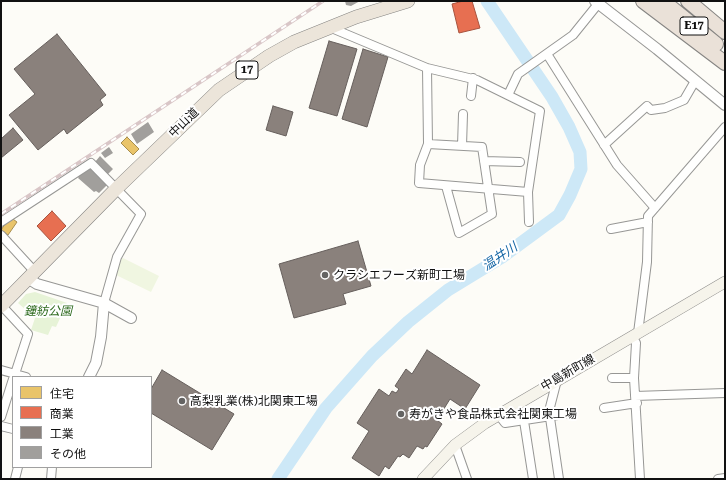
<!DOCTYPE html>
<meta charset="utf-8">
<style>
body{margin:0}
#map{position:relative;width:726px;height:480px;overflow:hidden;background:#fdfcf7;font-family:"Roboto Serif","Noto Sans JP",serif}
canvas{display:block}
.frame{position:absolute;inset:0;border:2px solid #111;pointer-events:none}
.legend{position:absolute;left:12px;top:376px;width:140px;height:92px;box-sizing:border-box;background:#fff;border:1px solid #a0a0a0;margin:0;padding:5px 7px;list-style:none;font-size:12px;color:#111}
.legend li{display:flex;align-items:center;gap:8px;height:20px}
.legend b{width:20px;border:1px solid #a0a0a0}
</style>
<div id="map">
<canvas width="726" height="480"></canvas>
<div class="frame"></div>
<ul class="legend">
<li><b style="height:11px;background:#e9c46a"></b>住宅</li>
<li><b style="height:11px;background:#e76f51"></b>商業</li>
<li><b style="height:11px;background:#8a817c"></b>工業</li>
<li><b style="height:11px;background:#a19f9c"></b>その他</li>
</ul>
</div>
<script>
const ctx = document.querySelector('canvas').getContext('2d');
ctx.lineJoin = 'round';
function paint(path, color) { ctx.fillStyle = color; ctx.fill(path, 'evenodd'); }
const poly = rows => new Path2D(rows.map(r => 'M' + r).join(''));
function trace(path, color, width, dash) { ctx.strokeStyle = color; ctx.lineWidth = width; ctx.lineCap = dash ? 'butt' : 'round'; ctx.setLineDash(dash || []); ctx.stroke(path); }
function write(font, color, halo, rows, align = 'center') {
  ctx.font = font + ' "Roboto Serif","Noto Sans JP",serif'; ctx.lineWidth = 4; ctx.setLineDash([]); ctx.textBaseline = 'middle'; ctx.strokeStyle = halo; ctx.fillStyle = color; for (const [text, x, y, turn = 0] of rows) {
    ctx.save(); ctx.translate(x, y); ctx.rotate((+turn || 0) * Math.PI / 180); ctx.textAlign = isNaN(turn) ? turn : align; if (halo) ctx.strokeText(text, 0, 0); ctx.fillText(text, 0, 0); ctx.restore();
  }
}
paint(poly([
 [35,292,67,303,56,327,52,326,48,335,31,330,35,318,18,303,26,294]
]), '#e7f3d7');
paint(poly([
 [123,258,159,276,151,292,116,275,120,259]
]), '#f0f6e1');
const homes = poly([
 [127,137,139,149,133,155,121,143,127,137],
 [10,217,17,222,8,235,1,230,10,217]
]);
paint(homes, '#e9c46a');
trace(homes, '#a88e4f', 1);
const shops = poly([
 [463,1,472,1,480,28,459,33,452,4,463,1],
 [52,211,66,226,51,241,37,226,52,211]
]);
paint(shops, '#e76f51');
trace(shops, '#a7533e', 1);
const industry = poly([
 [57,34,106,95,100,100,103,105,67,134,64,129,38,150,9,115,35,94,14,69,57,34],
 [329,41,357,49,337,116,309,108,329,41],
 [363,49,388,57,367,127,342,119,363,49],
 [273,106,293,112,286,136,266,130,273,106],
 [13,128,23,140,1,158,1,139,13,128],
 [358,241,371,286,343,294,346,304,294,318,279,264,358,241],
 [427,350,480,385,465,409,450,399,437,420,442,424,427,447,425,446,423,449,417,446,409,458,403,454,400,457,398,456,389,469,385,466,379,476,352,458,369,431,357,423,379,389,389,396,392,391,396,393,399,389,395,386,406,369,412,374,427,350],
 [162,370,234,414,212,450,151,413,151,389,162,370]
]);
paint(industry, '#8a817c');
trace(industry, '#665f5c', 1);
trace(poly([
 [278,479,326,408,372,356,408,322,448,290,502,257,559,215,570,195,581,169,580,152,569,127,552,97,487,1]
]), '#cde8f7', 13);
paint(poly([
 [345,1,360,1,351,6,346,5],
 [148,122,154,132,137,144,131,134],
 [109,147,113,153,105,158,101,153],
 [100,156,113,169,107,175,95,162],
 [92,167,109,183,99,193,96,191,94,192,78,178,80,175,78,174]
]), '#a19f9c');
const minor = poly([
 [329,27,427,68,477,80,540,111,528,192,529,222],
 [547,54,617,165,655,208],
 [427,68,428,144,420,165,419,183,528,192],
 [508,95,518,74,573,35,598,4],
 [471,96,473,78],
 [428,144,482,147,492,214,459,233,446,186],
 [604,145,647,106,651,110,665,108,684,100,695,81],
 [462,146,463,114],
 [484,161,520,162],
 [1,222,91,163,141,214,117,257,104,303],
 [611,229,648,222],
 [1,235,35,272],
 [2,306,28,334,14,377],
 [638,333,647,262,648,216,725,127],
 [632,336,636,343,634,378,640,479],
 [1,370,26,377],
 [612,378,634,378],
 [557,380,549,411,559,479],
 [635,396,725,393],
 [604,408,637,403],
 [498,414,505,423,571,413],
 [1,417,13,379],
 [524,421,533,479],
 [1,426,13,429],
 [455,445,467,479],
 [15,479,18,467],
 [51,479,52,467],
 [718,479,725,478]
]);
const tertiary = poly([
 [595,1,657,49,725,105],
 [29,279,37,284,104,303,131,318],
 [89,377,96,363,101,337,104,303]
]);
const secondary = poly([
 [423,479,455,445,485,423,725,282]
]);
const trunk = poly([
 [1,306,116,189,219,90,269,56,294,42,356,17,408,1]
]);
const motorway = poly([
 [643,1,725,63],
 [663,1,716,44],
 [688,1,725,32]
]);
trace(minor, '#979795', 10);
trace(tertiary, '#979795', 12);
trace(secondary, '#8e8d8b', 12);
trace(trunk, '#858482', 14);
trace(motorway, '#858482', 16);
trace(minor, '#fffffe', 8);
trace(tertiary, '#fffffe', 10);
trace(secondary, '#f6f4eb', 11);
trace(trunk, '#ece5da', 13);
trace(motorway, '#eae1d8', 14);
const rail = poly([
 [1,214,323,1]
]);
trace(rail, '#d9c6c7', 3.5);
trace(rail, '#fff', 2, [6]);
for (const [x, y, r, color] of [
 [325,275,4,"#646362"],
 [182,401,4,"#646362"],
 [401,414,4,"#646362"]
]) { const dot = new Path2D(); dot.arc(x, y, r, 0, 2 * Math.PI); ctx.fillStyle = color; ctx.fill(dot); trace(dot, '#fff', 1.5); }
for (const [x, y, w] of [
 [694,26,28],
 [247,70,22]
]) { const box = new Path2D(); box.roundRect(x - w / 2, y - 9, w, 18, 3); ctx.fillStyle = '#fff'; ctx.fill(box); trace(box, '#111', 1); }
write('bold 11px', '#111', null, [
 ["E17",694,26],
 ["17",247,70]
]);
write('12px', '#111', '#fff', [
 ["中山道",184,123,-44],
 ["中島新町線",568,373,-30]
]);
write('12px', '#111', '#fff', [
 ["クラシエフーズ新町工場",333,275],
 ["高梨乳業(株)北関東工場",190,401],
 ["寿がきや食品株式会社関東工場",409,414]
], 'left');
write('italic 12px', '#2f6b1f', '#fff', [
 ["鐘紡公園",48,311]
]);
write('italic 13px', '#1768a6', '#fff', [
 ["温井川",500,257,-34]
]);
</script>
